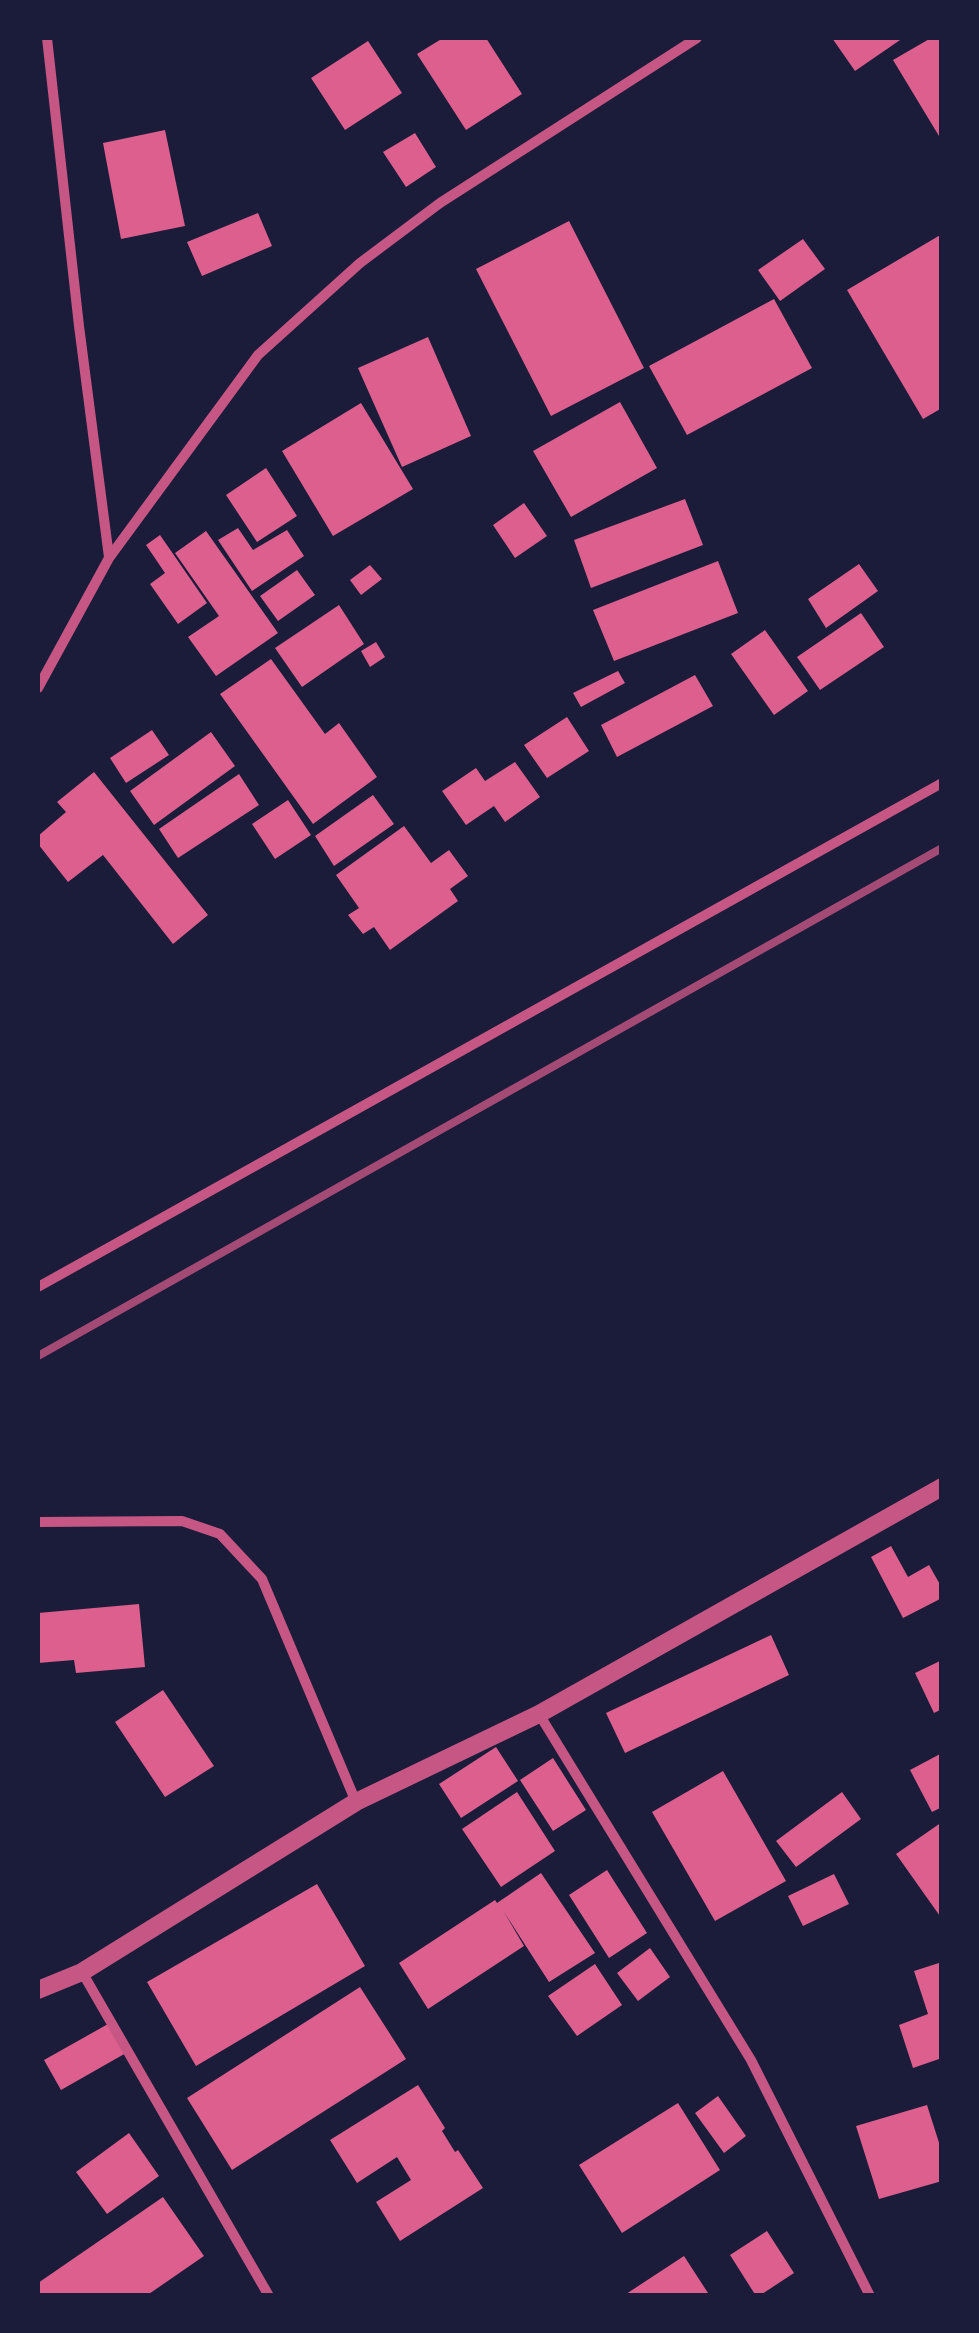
<!DOCTYPE html>
<style>
body{margin:0}
#map{position:relative;width:979px;height:2333px;overflow:hidden;background:#1b1b3a;font-family:Helvetica,sans-serif}
canvas{display:block}
.frame{position:absolute;inset:0;border:40px solid #1b1b3a;pointer-events:none}
</style>
<div id="map">
<canvas width="979" height="2333"></canvas>
<div class="frame"></div>
</div>
<script>
const ctx = document.querySelector('canvas').getContext('2d');
ctx.lineJoin = 'round';
function paint(path, color) { ctx.fillStyle = color; ctx.fill(path, 'evenodd'); }
const poly = rows => new Path2D(rows.map(r => 'M' + r).join(''));
function trace(path, color, width, dash) { ctx.strokeStyle = color; ctx.lineWidth = width; ctx.lineCap = dash ? 'butt' : 'round'; ctx.setLineDash(dash || []); ctx.stroke(path); }
paint(poly([
 [443,38,486,38,522,94,466,130,417,54],
 [832,38,903,38,855,71],
 [931,38,942,38,942,141,893,60],
 [368,41,402,93,345,130,311,78],
 [165,130,185,226,121,239,103,143],
 [415,133,436,167,406,187,383,152],
 [258,213,272,246,202,276,187,242],
 [569,221,644,368,551,416,476,269],
 [942,234,942,408,923,419,847,290],
 [803,239,825,269,780,301,758,270],
 [774,299,812,368,687,435,649,366],
 [428,337,471,436,402,467,358,368],
 [620,402,657,468,571,517,533,451],
 [361,403,413,489,333,536,282,451],
 [266,468,297,516,257,542,226,495],
 [685,499,703,545,591,588,574,540],
 [524,503,547,536,515,558,493,525],
 [238,528,253,550,287,530,304,556,252,591,218,540],
 [206,531,278,633,216,676,188,637,219,616,175,553],
 [160,535,207,603,178,624,150,584,165,573,146,545],
 [718,561,738,613,614,661,593,610],
 [859,564,878,591,826,628,808,599],
 [370,565,382,579,361,595,350,580],
 [297,570,315,595,278,621,260,596],
 [339,605,364,644,302,687,275,648],
 [861,613,884,647,820,690,797,657],
 [765,630,808,691,774,715,731,654],
 [376,642,385,657,370,667,361,651],
 [271,659,325,734,339,723,377,777,313,824,220,694],
 [618,671,625,683,581,707,573,693],
 [695,675,713,706,617,757,601,725],
 [567,717,589,751,547,778,524,745],
 [152,730,169,755,126,783,110,758],
 [211,732,235,766,154,825,130,791],
 [515,762,540,797,505,822,494,806,466,825,442,791,476,768,485,781],
 [94,772,208,915,173,944,103,855,68,882,38,844,38,836,66,812,57,802],
 [239,774,259,805,178,858,159,829],
 [373,795,394,824,334,866,315,836],
 [288,800,311,835,275,859,252,824],
 [404,826,431,863,449,850,468,876,450,889,458,901,390,950,374,927,363,934,348,915,359,908,336,875],
 [891,1546,908,1577,929,1565,942,1588,942,1598,903,1618,871,1557],
 [139,1604,145,1667,76,1673,74,1660,38,1663,38,1613],
 [771,1635,789,1675,625,1753,606,1713],
 [942,1660,942,1709,934,1713,915,1673],
 [163,1690,214,1766,165,1797,115,1722],
 [496,1747,518,1781,461,1818,439,1784],
 [942,1753,942,1807,932,1812,910,1770],
 [553,1758,586,1810,553,1831,520,1780],
 [723,1771,786,1881,715,1921,652,1812],
 [517,1792,555,1851,501,1887,462,1829],
 [842,1792,861,1819,796,1867,776,1841],
 [942,1822,942,1919,896,1854],
 [607,1870,647,1933,609,1958,569,1895],
 [541,1873,595,1953,549,1982,504,1912,524,1946,428,2009,399,1963,495,1900,497,1903],
 [834,1874,849,1904,803,1926,788,1896],
 [317,1884,365,1966,196,2066,147,1982],
 [650,1948,670,1977,638,2001,617,1973],
 [942,1962,942,2058,913,2068,899,2025,928,2014,914,1971],
 [595,1964,622,2005,577,2036,548,1996],
 [360,1987,406,2059,232,2170,187,2098],
 [108,2024,126,2053,61,2090,44,2060],
 [418,2085,445,2128,442,2131,455,2152,458,2150,483,2188,400,2241,376,2202,411,2180,397,2157,357,2183,330,2140],
 [718,2096,746,2136,724,2153,695,2113],
 [678,2103,720,2170,622,2233,579,2165],
 [927,2105,942,2152,942,2181,879,2199,856,2126],
 [129,2133,159,2176,107,2214,76,2172],
 [163,2197,204,2256,146,2296,38,2296,38,2283],
 [767,2231,794,2273,759,2296,756,2296,730,2255],
 [684,2256,710,2296,623,2296]
]), '#dd5f8e');
trace(poly([
 [47,38,79,326,109,557],
 [38,688,109,558,258,355,360,263,440,203,697,38],
 [38,1287,942,783],
 [38,1522,182,1521,220,1534,262,1579,356,1802],
 [539,1714,751,2060,870,2296],
 [82,1972,269,2296]
]), '#c65784', 10);
trace(poly([
 [38,1990,82,1972,356,1802,539,1714,942,1487]
]), '#c65784', 18);
trace(poly([
 [38,1356,942,848]
]), '#a44b75', 8);
</script>
